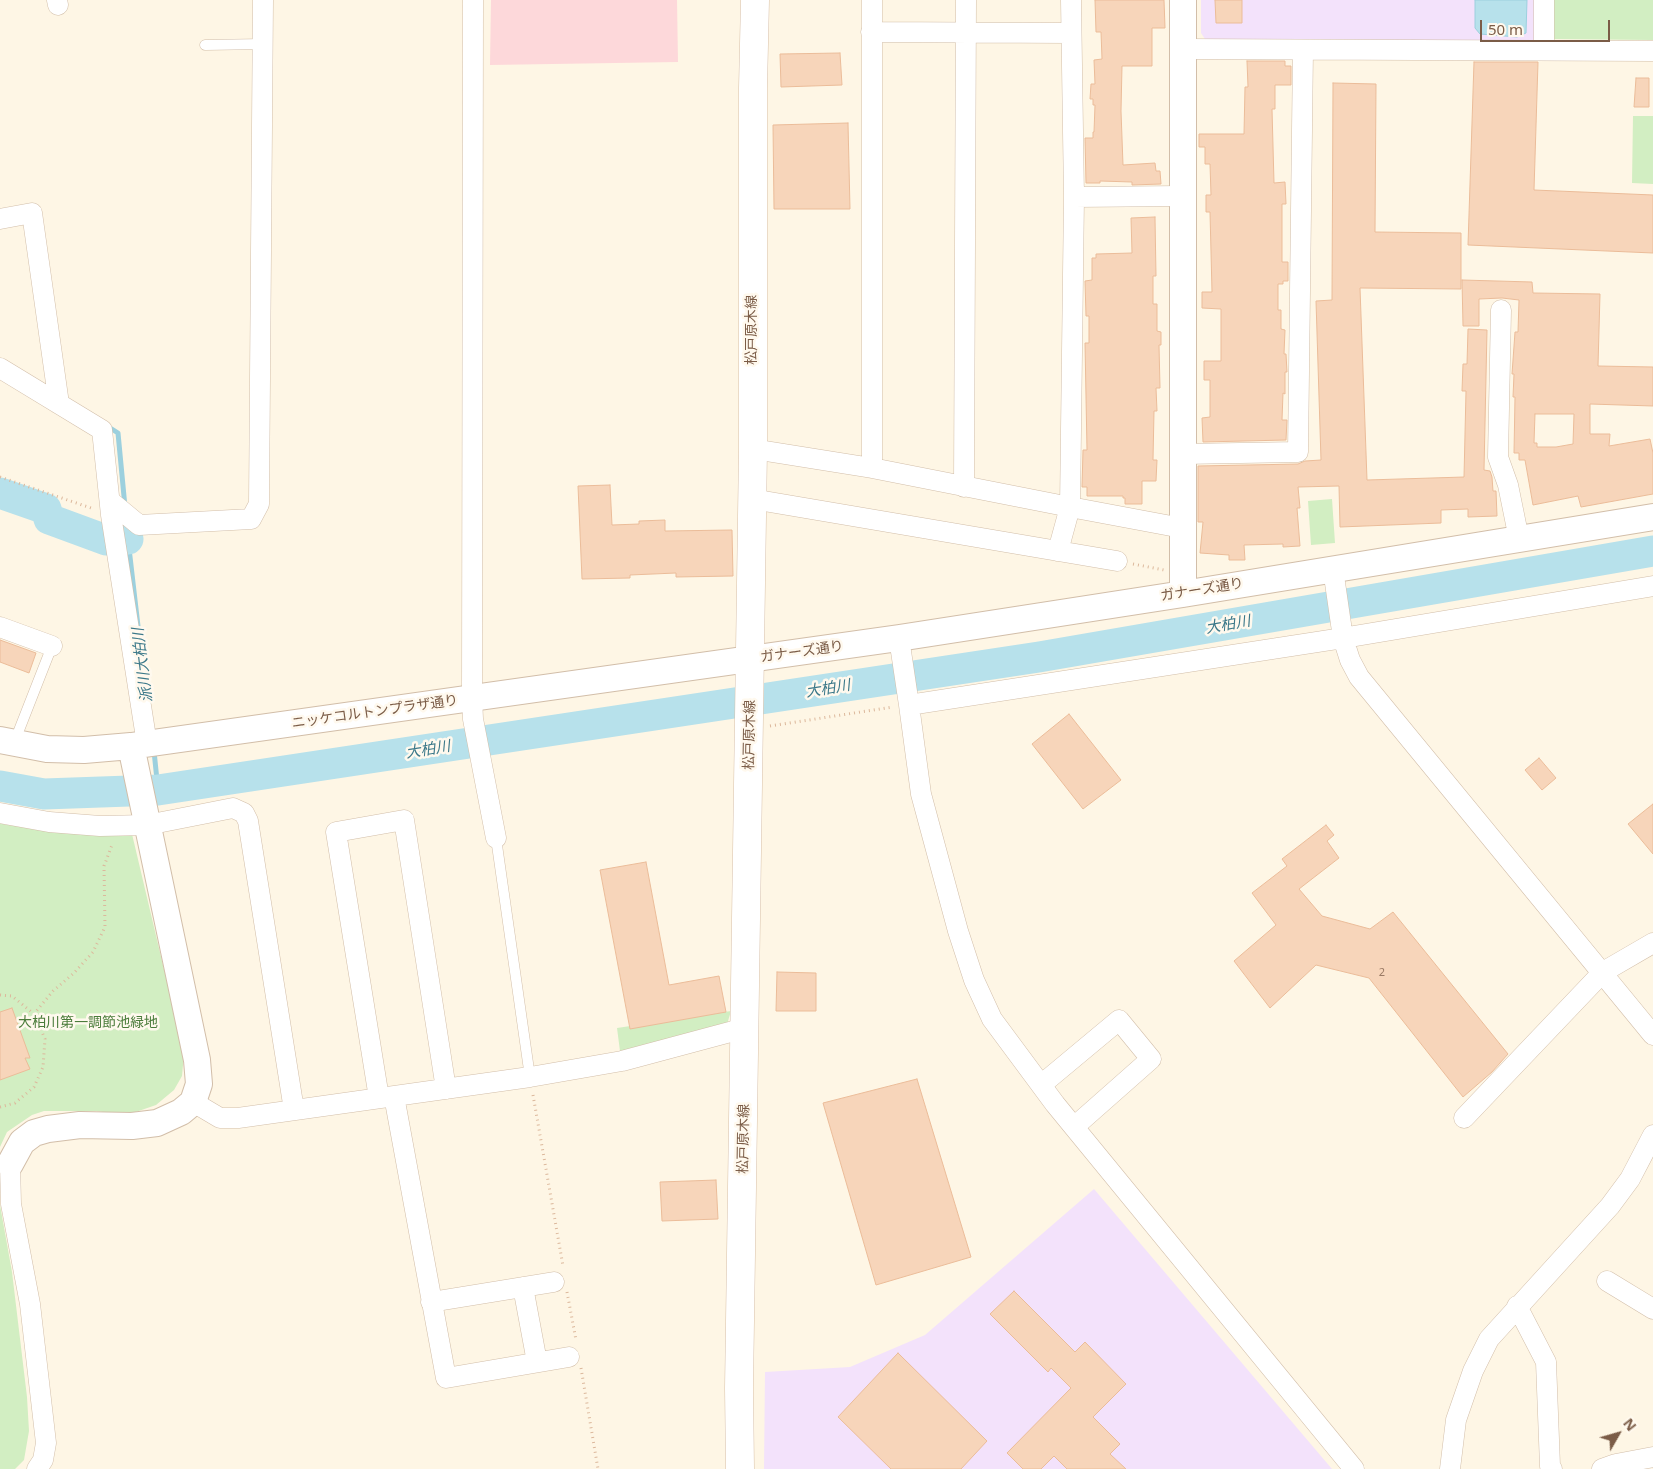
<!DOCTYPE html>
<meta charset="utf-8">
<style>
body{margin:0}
#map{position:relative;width:1653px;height:1469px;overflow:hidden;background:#fef6e5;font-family:"Noto Sans",sans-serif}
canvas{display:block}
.north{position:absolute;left:1593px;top:1409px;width:50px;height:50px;-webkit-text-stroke:4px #fff9ee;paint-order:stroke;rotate:52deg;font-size:14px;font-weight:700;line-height:20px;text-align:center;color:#7b5c47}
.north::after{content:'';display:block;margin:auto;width:18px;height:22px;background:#7b5c47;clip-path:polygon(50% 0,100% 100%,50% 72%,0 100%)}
.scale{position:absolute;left:1480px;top:20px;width:130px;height:22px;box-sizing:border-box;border:2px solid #7b5c47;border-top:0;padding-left:6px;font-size:15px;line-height:18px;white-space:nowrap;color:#7b5c47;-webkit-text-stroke:4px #fff9ee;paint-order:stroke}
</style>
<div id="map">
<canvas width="1653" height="1469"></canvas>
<div class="north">N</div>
<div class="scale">50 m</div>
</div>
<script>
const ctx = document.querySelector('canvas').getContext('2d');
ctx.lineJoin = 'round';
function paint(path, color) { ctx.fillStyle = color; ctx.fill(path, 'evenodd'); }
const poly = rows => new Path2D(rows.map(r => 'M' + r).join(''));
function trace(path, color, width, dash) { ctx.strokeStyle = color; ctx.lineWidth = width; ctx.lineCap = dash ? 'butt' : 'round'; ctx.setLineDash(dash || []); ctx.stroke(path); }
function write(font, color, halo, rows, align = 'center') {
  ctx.font = font + ' "Noto Sans","Noto Sans JP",sans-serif'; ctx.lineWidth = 5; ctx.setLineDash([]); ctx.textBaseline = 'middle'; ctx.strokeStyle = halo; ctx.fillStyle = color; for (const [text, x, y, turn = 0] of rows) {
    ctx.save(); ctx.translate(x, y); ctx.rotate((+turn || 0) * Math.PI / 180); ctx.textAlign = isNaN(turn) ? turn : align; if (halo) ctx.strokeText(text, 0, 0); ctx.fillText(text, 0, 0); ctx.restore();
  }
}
paint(poly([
 [1201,0,1536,0,1536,37,1532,41,1205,39,1201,33],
 [1094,1189,1332,1469,764,1469,765,1372,850,1367,925,1335]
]), '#f3e2fb');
paint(poly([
 [491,0,677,0,678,62,490,65]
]), '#fdd8da');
paint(poly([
 [1553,0,1653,0,1653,40,1553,39],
 [1633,116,1653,116,1653,184,1632,183],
 [1332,499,1335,543,1311,545,1308,501],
 [0,823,7,825,132,834,184,1054,182,1076,174,1090,156,1105,127,1115,96,1111,44,1111,32,1115,7,1132,0,1147],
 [731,1011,725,1031,620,1051,617,1028],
 [0,1205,12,1272,27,1397,29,1431,24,1460,15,1469,0,1469]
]), '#d2eec2');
const water = poly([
 [1475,0,1527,0,1526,33,1517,37,1480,34,1475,28,1475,0]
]);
paint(water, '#b7e1eb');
trace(water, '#9cd0de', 1);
trace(poly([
 [107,426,118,433,125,507],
 [126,522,138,626],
 [154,751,158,790]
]), '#9cd0de', 5);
trace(poly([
 [0,493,46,509,49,519,106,540,128,539],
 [0,786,44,794,158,790,1039,657,1653,551]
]), '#b7e1eb', 31);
const building = poly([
 [1095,0,1164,0,1165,28,1152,28,1152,66,1122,66,1121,111,1123,165,1155,163,1156,171,1160,171,1161,184,1132,185,1132,182,1100,181,1100,183,1086,183,1085,138,1093,138,1093,132,1094,132,1095,105,1093,105,1093,99,1090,99,1091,84,1095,84,1094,60,1102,59,1101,32,1096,32,1095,0],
 [1215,0,1242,0,1242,23,1216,23,1215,0],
 [840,53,842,85,781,87,780,54,840,53],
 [1247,61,1285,61,1285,66,1291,66,1291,85,1275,85,1275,109,1272,109,1274,183,1285,182,1286,204,1282,204,1282,262,1288,262,1288,281,1283,281,1283,284,1278,284,1278,310,1281,310,1281,329,1285,330,1284,354,1286,354,1287,372,1285,372,1285,394,1283,393,1282,420,1287,420,1286,440,1203,442,1202,418,1210,417,1210,380,1204,380,1204,361,1221,361,1221,309,1202,308,1202,292,1212,292,1210,212,1206,212,1206,195,1211,195,1210,164,1205,164,1205,147,1199,147,1199,134,1244,134,1245,87,1248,87,1247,61],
 [1474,62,1538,62,1534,190,1653,195,1653,253,1468,245,1474,62],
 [1636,78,1649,78,1649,107,1634,107,1636,78],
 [1333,83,1376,84,1375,232,1461,233,1461,289,1360,288,1367,480,1464,477,1466,391,1462,391,1463,364,1467,364,1468,329,1487,330,1484,470,1490,471,1492,477,1493,491,1496,491,1497,516,1468,517,1468,509,1441,510,1441,523,1340,527,1339,486,1298,487,1300,508,1297,508,1300,546,1283,547,1283,544,1244,545,1245,560,1229,560,1229,555,1200,553,1203,522,1198,522,1198,466,1298,464,1305,461,1321,460,1316,301,1332,300,1333,83],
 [848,123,850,209,774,209,773,125,848,123],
 [1155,217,1156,276,1153,276,1153,304,1157,304,1157,331,1161,332,1161,345,1159,345,1160,388,1156,388,1157,411,1154,411,1153,460,1157,460,1156,481,1142,481,1142,504,1125,504,1125,498,1123,498,1123,496,1087,496,1087,487,1082,487,1083,450,1087,450,1085,343,1089,343,1089,316,1086,316,1085,281,1092,280,1092,258,1096,258,1096,254,1132,253,1131,218,1155,217],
 [1462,280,1532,282,1533,293,1600,294,1598,366,1653,367,1653,406,1590,404,1590,434,1610,434,1609,446,1650,439,1653,453,1653,494,1581,507,1578,496,1533,505,1525,460,1519,460,1519,453,1514,453,1515,397,1513,397,1514,374,1512,374,1515,332,1518,332,1519,300,1502,298,1479,299,1479,326,1463,326,1462,280],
 [1535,414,1574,414,1573,444,1556,447,1537,447,1537,443,1534,443,1535,414],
 [610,485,612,525,639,524,639,521,665,520,665,531,732,530,733,576,676,577,676,573,630,575,630,578,582,579,578,486,610,485],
 [0,640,36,653,29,673,0,662,0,640],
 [1069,714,1121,780,1083,809,1032,744,1069,714],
 [1539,758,1556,778,1542,790,1525,770,1539,758],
 [1653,804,1653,854,1628,824,1653,804],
 [1326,825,1334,835,1327,841,1339,858,1299,889,1322,916,1370,929,1393,912,1508,1054,1492,1072,1463,1097,1369,978,1316,965,1270,1008,1234,961,1276,925,1252,893,1287,866,1282,859,1326,825],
 [646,862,669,985,719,976,726,1012,630,1029,600,870,646,862],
 [777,972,816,973,816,1011,776,1011,777,972],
 [12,1008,30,1058,25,1058,30,1069,0,1080,0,1012,12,1008],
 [917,1079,971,1257,876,1285,823,1103,917,1079],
 [716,1180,718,1219,662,1221,660,1182,716,1180],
 [1014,1291,1075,1352,1085,1342,1126,1384,1093,1417,1120,1444,1110,1454,1126,1469,1067,1469,1054,1456,1041,1469,1023,1469,1007,1453,1071,1388,1051,1368,1048,1372,990,1314,1014,1291],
 [898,1353,987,1441,961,1469,891,1469,838,1417,898,1353]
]);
paint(building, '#f7d5ba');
trace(building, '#ebbc99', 1);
const service = poly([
 [205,45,263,44],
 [14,743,52,646],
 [496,838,530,1077]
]);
const minor = poly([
 [57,0,58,5],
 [473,0,472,698,473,719,496,838],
 [872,0,872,468],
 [871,32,1071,33],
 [1183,49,1653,51],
 [1544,50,1544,0],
 [1074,197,1182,196],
 [0,219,32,213,59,404],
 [1501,310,1498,457,1508,485,1519,539],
 [0,368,102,430,111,515,147,744],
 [753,449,872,468,1070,507,1182,528],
 [1182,454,1298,452,1303,50],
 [964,487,966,0],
 [752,499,1117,561],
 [110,501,139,525,251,519,259,504,263,0],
 [1058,551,1070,507,1074,197,1071,0],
 [1333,569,1343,638,1350,660,1359,677,1653,1035],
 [0,627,52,646],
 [899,638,909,705,921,794,958,931,974,980,992,1019,1055,1104,1354,1469],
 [909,705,1343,638,1653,586],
 [0,813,49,822,100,826,147,825,233,808,244,813,248,821,294,1110],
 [1041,1085,1119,1020,1151,1059,1074,1127],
 [394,1096,446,1378,569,1357],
 [379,1098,336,832,404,820,446,1089],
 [193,1102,220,1118,238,1118,530,1077,622,1061,745,1028],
 [1464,1118,1603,972,1653,943],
 [10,1164,11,1204,30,1304,46,1443,43,1460,37,1469],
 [1607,1281,1653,1309],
 [523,1287,537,1362],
 [431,1302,554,1282],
 [1517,1306,1546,1362,1550,1466,1552,1469],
 [1450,1469,1456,1420,1473,1371,1489,1339,1610,1206,1630,1179,1653,1135],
 [1602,1469,1616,1464,1653,1457]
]);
const tertiary = poly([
 [1183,594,1183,0],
 [0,740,47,749,84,750,131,746,899,638,1183,594,1653,517],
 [10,1164,22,1142,34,1133,48,1129,80,1125,132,1126,157,1123,181,1112,193,1102,199,1084,197,1060,131,746]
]);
const secondary = poly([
 [740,1469,739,1388,753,449,753,88,755,0]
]);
trace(service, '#d2bea9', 11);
trace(minor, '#d2bea9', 21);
trace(tertiary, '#d2bea9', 28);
trace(secondary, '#d8c0a9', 29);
trace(poly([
 [0,477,94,509],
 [1133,564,1164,570],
 [770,726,893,707],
 [0,995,12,996,34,1014,53,991,74,973,93,952,105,927,104,866,112,845],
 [533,1095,563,1266],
 [0,1107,15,1103,34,1087,43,1067,45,1039,34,1014],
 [567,1292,576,1340],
 [581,1368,598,1469]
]), '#dcb89c', 3, [1, 4]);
trace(service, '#fff', 10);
trace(minor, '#fff', 20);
trace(tertiary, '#fff', 26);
trace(secondary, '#fff', 28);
write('11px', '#9a7a64', null, [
 ["2",1382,973]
]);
write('14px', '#7b5c47', '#fff9ee', [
 ["松戸原木線",752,330,-90],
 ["ガナーズ通り",1202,590,-9],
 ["ガナーズ通り",802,652,-8],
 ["ニッケコルトンプラザ通り",375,712,-8],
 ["松戸原木線",750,735,-89],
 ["松戸原木線",744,1139,-89]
]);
write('14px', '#4b7c3b', '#fff9ee', [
 ["大柏川第一調節池緑地",88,1023]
]);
write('italic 15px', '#3b7889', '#fff9ee', [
 ["大柏川",1228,625,-10],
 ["派川大柏川",143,665,-97],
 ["大柏川",828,689,-9],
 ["大柏川",428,750,-9]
]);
</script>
